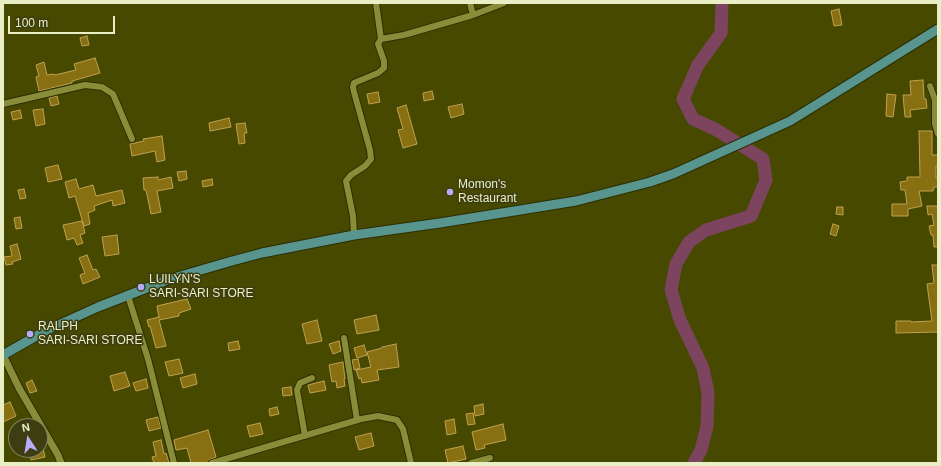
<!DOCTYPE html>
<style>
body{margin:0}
#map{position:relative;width:941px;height:466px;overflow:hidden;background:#474901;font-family:Helvetica,sans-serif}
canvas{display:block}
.frame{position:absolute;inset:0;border:4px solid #eaeec5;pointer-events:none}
.north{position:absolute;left:8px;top:418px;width:40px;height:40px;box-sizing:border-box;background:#3c3e11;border:1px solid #828459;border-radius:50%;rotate:348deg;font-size:11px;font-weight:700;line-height:16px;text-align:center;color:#eaeec5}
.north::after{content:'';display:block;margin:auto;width:14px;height:18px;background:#b8abf7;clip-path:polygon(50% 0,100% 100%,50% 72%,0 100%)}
.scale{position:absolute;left:8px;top:16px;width:107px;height:18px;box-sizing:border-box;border:2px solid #eaeec5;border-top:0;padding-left:5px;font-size:12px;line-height:14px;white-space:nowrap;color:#eaeec5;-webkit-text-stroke:3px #3c3e11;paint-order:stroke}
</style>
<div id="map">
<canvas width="941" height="466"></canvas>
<div class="frame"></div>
<div class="north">N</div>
<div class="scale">100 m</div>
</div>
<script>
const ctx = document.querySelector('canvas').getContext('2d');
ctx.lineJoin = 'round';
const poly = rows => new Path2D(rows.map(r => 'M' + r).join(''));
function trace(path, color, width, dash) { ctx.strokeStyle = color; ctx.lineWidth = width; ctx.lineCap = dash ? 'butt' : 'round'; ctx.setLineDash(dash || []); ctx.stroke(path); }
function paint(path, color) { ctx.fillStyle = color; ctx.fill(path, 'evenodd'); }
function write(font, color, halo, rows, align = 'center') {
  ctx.font = font + ' Helvetica,sans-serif'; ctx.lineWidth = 3; ctx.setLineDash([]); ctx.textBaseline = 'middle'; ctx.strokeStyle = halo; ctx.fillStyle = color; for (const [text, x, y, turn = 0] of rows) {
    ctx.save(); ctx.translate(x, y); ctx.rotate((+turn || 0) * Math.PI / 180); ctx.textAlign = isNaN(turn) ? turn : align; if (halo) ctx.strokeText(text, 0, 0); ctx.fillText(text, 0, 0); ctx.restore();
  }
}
trace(poly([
 [694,463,701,450,707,426,708,393,703,368,680,320,671,290,676,264,689,242,706,230,751,216,766,180,763,159,715,129,693,119,683,99,698,65,721,33,722,3]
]), '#7c445e', 13);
const building = poly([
 [839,9,842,25,834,26,831,11,839,9],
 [87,36,89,45,82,46,80,38,87,36],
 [95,58,100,73,72,81,72,83,39,91,36,77,39,76,36,65,44,62,47,75,54,74,55,75,76,70,74,64,95,58],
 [923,80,924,99,926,99,927,108,910,110,911,117,905,117,903,95,911,95,910,81,923,80],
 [432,91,434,99,424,101,423,93,432,91],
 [378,92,380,102,369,104,367,94,378,92],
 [887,94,896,95,893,117,886,116,887,94],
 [57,96,59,104,51,106,49,98,57,96],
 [462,104,464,114,451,118,448,107,462,104],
 [406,105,417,144,403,148,398,130,403,129,397,108,406,105],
 [43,109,45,124,36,126,33,110,43,109],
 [20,110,22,118,13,120,11,112,20,110],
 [229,118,231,127,210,131,209,123,229,118],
 [245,123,247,133,244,133,245,143,239,144,236,124,245,123],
 [919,131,932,131,932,155,938,155,938,166,936,166,936,178,938,178,938,187,934,187,933,191,919,191,922,206,908,209,908,216,892,216,892,204,907,204,905,190,901,190,900,182,907,181,907,177,920,177,919,131],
 [162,136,165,160,157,162,155,151,132,156,130,144,144,141,143,139,162,136],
 [58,165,62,179,48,182,45,168,58,165],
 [186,171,187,179,179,181,177,172,186,171],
 [158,177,158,180,171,177,173,188,157,191,161,212,151,214,146,190,144,190,143,178,158,177],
 [76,179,79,189,93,185,96,196,122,190,125,203,113,206,112,200,94,206,95,210,88,213,90,224,84,226,75,196,69,198,65,182,76,179],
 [212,179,213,185,203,187,202,181,212,179],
 [24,189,26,198,20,199,18,190,24,189],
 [927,206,938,206,938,247,934,247,933,235,931,235,929,226,934,225,932,214,928,215,927,206],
 [837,207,843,207,843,215,836,214,837,207],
 [20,217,22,228,16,229,14,218,20,217],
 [82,221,85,233,80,235,83,243,77,245,74,238,67,240,63,225,82,221],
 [833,224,839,226,836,236,830,234,833,224],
 [117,235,119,254,105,256,102,237,117,235],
 [17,244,21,259,12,262,13,264,6,265,4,257,12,256,10,246,17,244],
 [87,255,93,270,96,269,100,277,83,284,80,275,85,273,79,258,87,255],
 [932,265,938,265,938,332,896,333,896,321,911,321,911,322,932,321,927,284,934,283,932,265],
 [187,299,191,309,179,313,179,316,159,320,166,346,156,348,150,326,149,327,147,320,159,317,159,318,157,306,187,299],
 [376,315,379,330,357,334,354,320,376,315],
 [317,320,322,341,307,344,302,324,317,320],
 [238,341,240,349,229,351,228,343,238,341],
 [339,341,341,351,333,354,329,344,339,341],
 [396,344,399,367,377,370,379,380,362,383,361,378,359,379,356,370,371,367,367,352,382,348,382,347,396,344],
 [364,345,367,355,357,358,354,348,364,345],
 [179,359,183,373,169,376,165,362,179,359],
 [358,359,360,368,354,370,352,360,358,359],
 [343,362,345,379,344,379,345,386,337,388,336,381,332,382,329,365,343,362],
 [125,372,130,386,114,391,110,376,125,372],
 [195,374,197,384,183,388,180,378,195,374],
 [146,379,148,388,136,391,133,383,146,379],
 [32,380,37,391,30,393,26,383,32,380],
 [324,381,326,390,310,393,308,385,324,381],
 [291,387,292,395,283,396,282,388,291,387],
 [10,402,16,416,3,422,3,405,10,402],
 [483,404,484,414,475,416,474,406,483,404],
 [277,407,279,414,270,416,269,409,277,407],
 [473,413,475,424,468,425,466,414,473,413],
 [158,417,161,428,149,431,146,420,158,417],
 [454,419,456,433,447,435,445,421,454,419],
 [260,423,263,434,250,437,247,426,260,423],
 [503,424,506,440,484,445,485,448,476,450,472,432,503,424],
 [208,430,216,457,209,460,208,463,191,463,187,448,176,450,174,440,208,430],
 [371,433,374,446,359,450,355,437,371,433],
 [161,440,164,454,166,453,169,463,154,463,152,457,156,456,153,442,161,440],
 [463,446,466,459,448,463,445,450,463,446],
 [43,448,45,457,31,460,29,452,40,450,43,448]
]);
paint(building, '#886f12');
trace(building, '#bda250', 1);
const minor = poly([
 [376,3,381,39],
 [470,3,473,15,504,3],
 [930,86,935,100,935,124,938,134],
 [3,104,85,85,102,87,113,94,132,139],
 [354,235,353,216,346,181,351,175,365,166,371,159,370,150,354,92,353,87,354,83,378,73,384,68,384,61,378,44,381,39,404,35,473,15],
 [128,296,148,359,174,463],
 [344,338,357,420],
 [305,436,297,390,300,383,312,378],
 [212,463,361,419,378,416,397,420,403,429,411,463],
 [471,463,490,458]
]);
const tertiary = poly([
 [3,355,19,388,58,455,61,463]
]);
const primary = poly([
 [3,355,45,331,98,307,170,279,232,261,262,253,354,235,440,223,576,201,650,182,673,174,790,121,938,29]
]);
trace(minor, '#2d2e00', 8);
trace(tertiary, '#2d2e00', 9);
trace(primary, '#2d2e00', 11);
trace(minor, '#898d3a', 6);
trace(tertiary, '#898d3a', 7);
trace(primary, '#58958f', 9);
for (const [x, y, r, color] of [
 [450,192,4,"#b8abf7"],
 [141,287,4,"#b8abf7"],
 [30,334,4,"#b8abf7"]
]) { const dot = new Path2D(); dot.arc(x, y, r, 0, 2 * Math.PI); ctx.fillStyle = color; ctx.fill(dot); trace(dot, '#3c3e11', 1.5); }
write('12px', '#eaeec5', '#3c3e11', [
 ["Momon's",458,185],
 ["Restaurant",458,199],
 ["LUILYN'S",149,280],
 ["SARI-SARI STORE",149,294],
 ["RALPH",38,327],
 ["SARI-SARI STORE",38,341]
], 'left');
</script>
